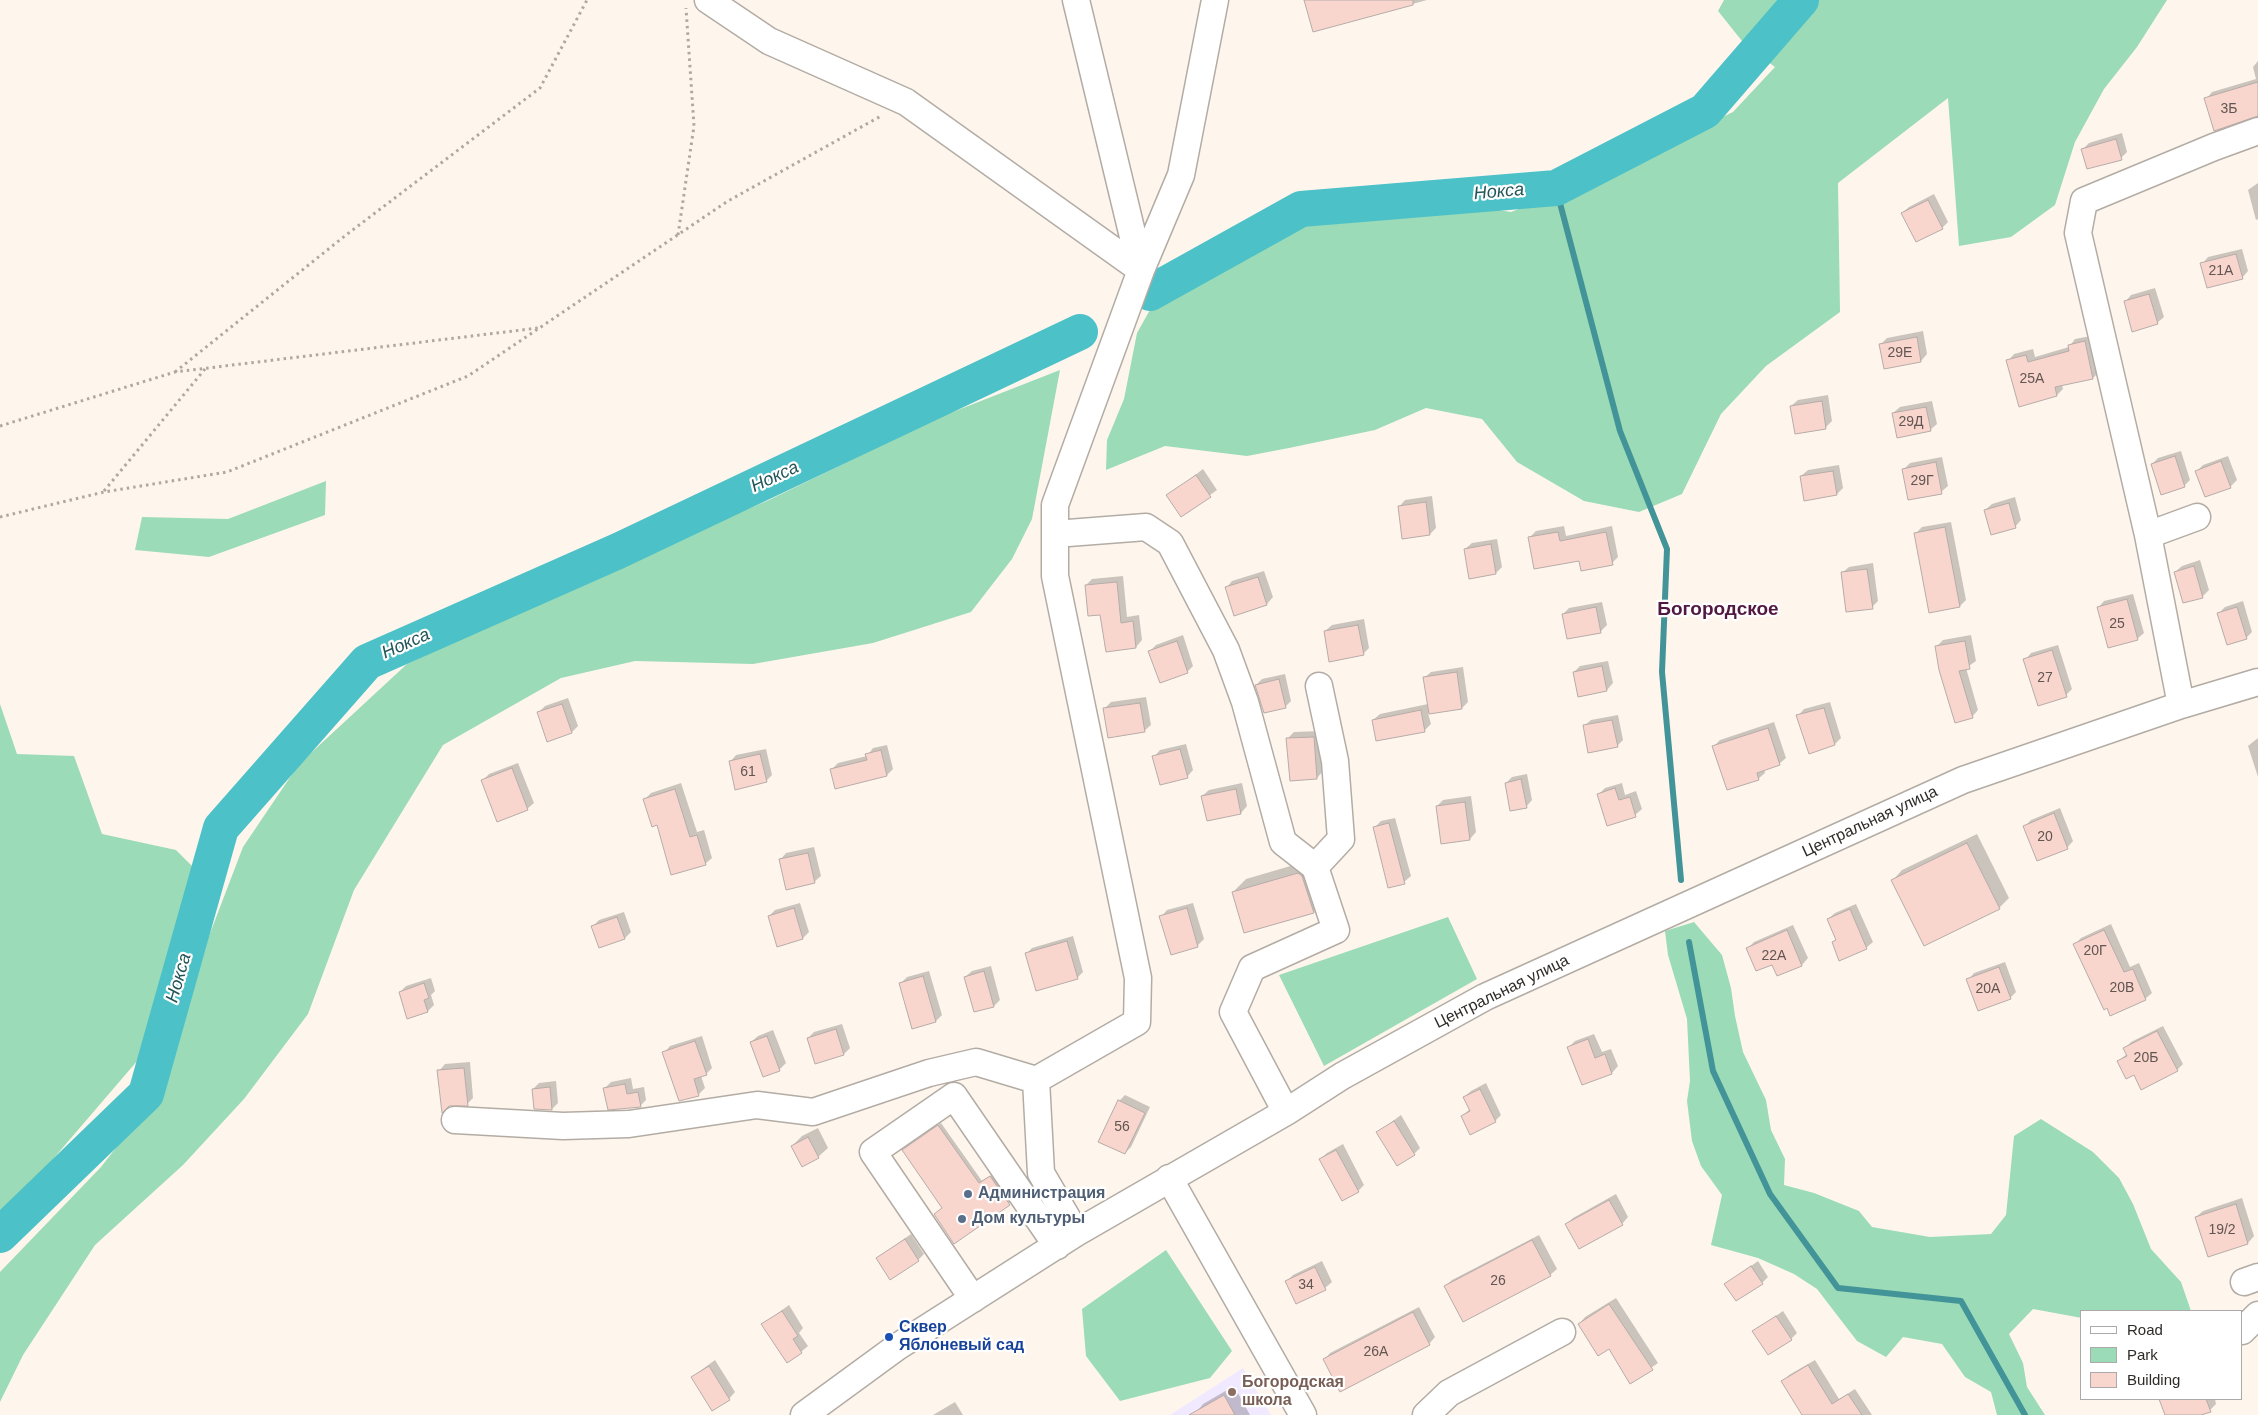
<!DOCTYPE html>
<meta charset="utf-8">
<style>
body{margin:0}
#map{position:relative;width:2258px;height:1415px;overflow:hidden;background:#fef6ed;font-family:Arial,sans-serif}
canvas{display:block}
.legend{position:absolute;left:2080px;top:1310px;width:162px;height:90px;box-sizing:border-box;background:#fff;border:1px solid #abaaa9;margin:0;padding:6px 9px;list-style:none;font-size:15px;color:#2e2b28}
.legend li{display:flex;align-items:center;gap:10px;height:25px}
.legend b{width:25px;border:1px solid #abaaa9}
</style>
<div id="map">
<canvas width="2258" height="1415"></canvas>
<ul class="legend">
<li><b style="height:6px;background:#fff"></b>Road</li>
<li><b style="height:14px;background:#9bdbb7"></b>Park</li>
<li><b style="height:14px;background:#f9d6cd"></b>Building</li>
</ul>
</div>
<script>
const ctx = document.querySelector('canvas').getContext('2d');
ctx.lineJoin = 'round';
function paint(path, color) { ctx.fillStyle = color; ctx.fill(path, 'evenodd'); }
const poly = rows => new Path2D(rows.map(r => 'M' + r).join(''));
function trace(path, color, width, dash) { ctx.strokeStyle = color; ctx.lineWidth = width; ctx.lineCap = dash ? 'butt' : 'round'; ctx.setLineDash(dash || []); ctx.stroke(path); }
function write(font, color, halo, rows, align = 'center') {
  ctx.font = font + ' Arial,sans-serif'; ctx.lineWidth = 4.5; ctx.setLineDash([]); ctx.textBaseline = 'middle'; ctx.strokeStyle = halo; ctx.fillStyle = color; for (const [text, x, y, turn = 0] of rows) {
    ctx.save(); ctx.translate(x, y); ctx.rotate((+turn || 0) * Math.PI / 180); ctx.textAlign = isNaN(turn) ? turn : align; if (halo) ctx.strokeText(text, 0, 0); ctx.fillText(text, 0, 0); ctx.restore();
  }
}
paint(poly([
 [1243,1368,1271,1415,1170,1415]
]), '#f1e9ff');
paint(poly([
 [1724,0,2167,0,2137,47,2104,89,2075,142,2055,205,2011,237,1959,246,1948,98,1838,183,1840,312,1766,366,1721,414,1682,494,1639,512,1584,501,1517,462,1482,419,1426,408,1375,430,1289,448,1247,456,1165,446,1106,470,1107,440,1124,399,1137,333,1151,308,1184,294,1298,226,1368,215,1475,206,1511,212,1575,187,1733,112,1775,67,1746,46,1718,11],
 [1060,370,1032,519,1012,559,971,612,873,643,753,664,635,661,561,678,443,745,354,890,308,1014,244,1099,183,1165,95,1245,23,1355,0,1402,0,1272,101,1167,167,1082,209,936,243,847,299,764,407,664,636,557,769,500,940,417],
 [326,481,325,515,209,557,135,550,142,517,228,519],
 [0,704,17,754,74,756,102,834,176,850,193,867,175,993,138,1060,41,1173,0,1211],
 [1448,917,1477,979,1324,1066,1279,975],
 [1694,922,1722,955,1731,988,1735,1016,1743,1052,1766,1100,1771,1130,1785,1159,1784,1185,1814,1193,1859,1211,1872,1227,1930,1237,1991,1234,2006,1215,2014,1136,2041,1119,2093,1152,2119,1178,2133,1204,2151,1249,2181,1282,2191,1311,2082,1311,2082,1318,2033,1309,2009,1334,2023,1363,2027,1387,2045,1415,1997,1415,1991,1392,1965,1377,1942,1344,1903,1337,1886,1357,1857,1341,1817,1289,1794,1274,1758,1258,1711,1245,1722,1195,1701,1166,1692,1141,1687,1101,1690,1081,1687,1019,1668,955,1665,931],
 [1166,1250,1232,1351,1210,1378,1120,1401,1086,1356,1082,1309]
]), '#9bdbb7');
paint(poly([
 [1305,0,1427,0,1314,31],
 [2258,61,2258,97,2206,99,2212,92,2256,79,2253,67],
 [2122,133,2127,152,2121,158,2083,149,2089,143],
 [2258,183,2258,219,2256,220,2248,190],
 [1934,194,1948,222,1942,228,1902,213,1909,207],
 [2242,249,2248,271,2242,278,2202,264,2208,257],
 [2155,288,2164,317,2157,323,2125,302,2131,295],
 [1923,331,1927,354,1921,361,1881,344,1887,338],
 [2091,336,2099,372,2093,378,2062,385,2063,389,2057,395,2020,405,2008,361,2014,354,2033,349,2035,357,2069,347,2075,339],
 [1828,395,1832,421,1826,427,1796,432,1791,406,1798,400],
 [1932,401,1937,424,1930,430,1893,413,1900,407],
 [2181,451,2190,480,2184,486,2152,464,2158,458],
 [2228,456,2237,480,2230,487,2197,471,2203,465],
 [1942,457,1948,486,1941,492,1904,469,1910,463],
 [1839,465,1843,488,1837,494,1805,500,1801,476,1808,470],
 [1203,469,1217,490,1181,516,1168,496],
 [1432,496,1436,528,1430,534,1399,507,1405,500],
 [2015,497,2021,520,2015,527,1985,510,1992,504],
 [1951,522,1966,600,1960,606,1916,533,1922,527],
 [1564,526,1566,536,1612,526,1618,557,1612,563,1580,559,1530,537,1536,531],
 [1497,539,1502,567,1496,573,1470,578,1465,549,1472,543],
 [2200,560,2209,590,2203,596,2184,602,2175,572,2182,566],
 [1873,563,1878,601,1872,607,1842,573,1849,567],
 [1264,571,1273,597,1267,604,1226,588,1232,581],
 [1123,576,1127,617,1139,615,1142,640,1136,647,1101,613,1086,585,1092,579],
 [2133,594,2144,633,2137,639,2098,608,2104,601],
 [2243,601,2252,632,2246,638,2219,613,2225,607],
 [1602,602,1607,625,1600,632,1563,614,1569,608],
 [1364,619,1369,648,1363,654,1325,631,1332,625],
 [1183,635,1193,666,1187,672,1150,651,1156,645],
 [1971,635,1976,661,1966,668,1978,710,1972,717,1936,647,1943,640],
 [2058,645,2072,689,2066,695,2025,660,2031,653],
 [1608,661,1613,683,1607,690,1574,672,1580,666],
 [1463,667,1468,702,1462,708,1428,713,1431,724,1424,731,1373,720,1380,714,1428,704,1424,678,1431,672],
 [1285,674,1291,701,1285,707,1256,685,1262,679],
 [1146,697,1151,725,1144,731,1105,708,1111,702],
 [568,698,578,726,572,732,539,712,545,706],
 [1830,702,1841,738,1835,744,1798,716,1804,709],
 [1618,715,1623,740,1617,746,1584,726,1591,720],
 [1774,722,1786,758,1779,764,1764,769,1765,773,1758,779,1714,746,1720,740],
 [1320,731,1323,771,1317,778,1288,738,1294,732],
 [2258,738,2258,777,2248,746],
 [1186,744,1193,770,1187,777,1154,757,1160,750],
 [887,745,893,769,887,775,832,769,838,763,867,756,873,748],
 [766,749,772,775,766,781,730,762,736,755],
 [518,763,534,803,527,809,483,780,489,774],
 [1527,774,1532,800,1526,807,1506,783,1512,777],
 [681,783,697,832,704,830,712,858,705,864,658,824,645,799,651,793],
 [1242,783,1247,806,1241,813,1208,820,1202,796,1209,790],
 [1622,783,1625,795,1636,791,1642,809,1635,815,1599,794,1605,788],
 [1471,796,1476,832,1470,839,1437,806,1443,800],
 [2060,808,2073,841,2067,848,2025,826,2031,820],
 [1395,818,1411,876,1404,882,1375,827,1381,821],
 [1977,834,2009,898,1999,908,1893,880,1902,870],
 [814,847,821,876,814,882,780,860,786,853],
 [1311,860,1327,899,1314,912,1245,932,1233,892,1246,879],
 [800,903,809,932,803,938,769,916,775,910],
 [1193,903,1204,939,1197,946,1161,917,1167,910],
 [1856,904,1873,942,1866,948,1833,943,1837,939,1828,919,1835,913],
 [624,912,631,932,625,938,600,947,593,926,599,920],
 [2111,924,2130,967,2139,963,2152,993,2145,999,2074,945,2081,938],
 [1793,925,1808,958,1802,965,1778,975,1772,963,1748,948,1754,942],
 [1073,936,1083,972,1077,978,1026,954,1032,948],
 [2005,962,2016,992,2010,998,1968,980,1974,973],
 [991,966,1000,1000,994,1006,965,977,972,971],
 [929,971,942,1015,936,1021,901,983,907,977],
 [431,978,435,991,431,995,434,1005,428,1011,400,992,406,986],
 [842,1024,850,1048,844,1054,808,1038,814,1032],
 [2163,1026,2183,1064,2177,1070,2134,1073,2118,1061,2127,1054,2124,1049,2131,1042],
 [773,1030,786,1063,779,1070,751,1042,758,1036],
 [1594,1034,1602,1052,1611,1049,1618,1066,1612,1073,1583,1084,1569,1047,1575,1041],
 [702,1036,712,1068,706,1074,701,1076,705,1088,699,1094,680,1100,664,1053,670,1046],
 [470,1062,473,1098,467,1104,439,1071,445,1064],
 [631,1078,633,1089,644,1087,646,1100,640,1106,605,1088,611,1082],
 [556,1081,558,1103,552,1109,533,1089,539,1083],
 [1486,1083,1501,1115,1495,1121,1462,1116,1470,1109,1464,1097,1471,1091],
 [1125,1095,1150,1107,1131,1147,1125,1153,1119,1101],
 [1401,1115,1420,1148,1414,1154,1378,1132],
 [941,1123,982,1181,993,1174,1012,1201,954,1242,944,1208,906,1148],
 [818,1128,828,1148,818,1157,792,1146,802,1136],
 [1343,1144,1364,1185,1358,1191,1320,1159,1327,1153],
 [1616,1194,1628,1217,1622,1224,1566,1224,1573,1218],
 [2242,1198,2254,1236,2248,1243,2208,1255,2196,1217,2203,1211],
 [911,1234,924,1254,918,1260,877,1258],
 [1539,1235,1557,1269,1550,1275,1445,1286,1452,1280],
 [1322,1261,1332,1282,1325,1288,1297,1302,1287,1281,1293,1275],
 [1758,1261,1768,1277,1762,1283,1726,1284],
 [1616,1298,1658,1363,1631,1382,1610,1348,1579,1324,1585,1317],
 [789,1305,803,1328,799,1333,808,1346,801,1352,763,1324],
 [1419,1307,1435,1337,1429,1344,1324,1360,1330,1353],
 [1783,1311,1797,1333,1791,1339,1754,1331],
 [715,1360,735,1392,729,1399,692,1377],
 [1815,1360,1839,1399,1855,1389,1872,1415,1812,1415,1783,1381,1789,1375],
 [1234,1386,1250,1415,1194,1415,1203,1404],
 [2161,1399,2215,1399,2216,1404,2210,1410,2197,1415,2166,1415],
 [955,1402,963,1415,933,1415]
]), '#0003');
trace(poly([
 [1556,188,1620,431,1667,549,1662,672,1681,880],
 [1689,942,1713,1071,1770,1194,1838,1288,1961,1301,2025,1415]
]), '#439498', 6);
trace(poly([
 [1150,293,1301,209,1556,188,1705,111,1801,0],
 [0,1235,146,1094,221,828,367,662,618,551,1080,332]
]), '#4cc1c8', 36);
const building = poly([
 [1304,0,1413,0,1413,5,1313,32,1304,0],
 [2258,82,2258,116,2214,131,2204,98,2258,82],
 [2116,139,2122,160,2087,169,2081,149,2116,139],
 [1928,200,1943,229,1916,242,1901,213,1928,200],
 [2236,254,2243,279,2207,288,2200,263,2236,254],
 [2149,294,2158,324,2132,332,2124,301,2149,294],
 [1917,337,1921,362,1884,369,1879,344,1917,337],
 [2085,341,2093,379,2055,387,2057,396,2019,407,2006,360,2026,355,2028,362,2069,351,2068,345,2085,341],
 [1822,401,1826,429,1795,434,1790,406,1822,401],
 [1926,407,1931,431,1897,438,1892,413,1926,407],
 [2175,456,2185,487,2161,495,2151,464,2175,456],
 [2221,461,2231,488,2205,497,2195,471,2221,461],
 [1936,462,1942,494,1908,500,1902,469,1936,462],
 [1833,471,1837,495,1804,501,1800,476,1833,471],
 [1196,475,1211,497,1181,517,1166,495,1196,475],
 [1426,502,1430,535,1402,539,1398,506,1426,502],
 [2009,503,2016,528,1991,535,1984,510,2009,503],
 [1945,527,1960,607,1929,613,1914,533,1945,527],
 [1558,532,1560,541,1606,532,1613,565,1581,571,1579,561,1534,569,1528,537,1558,532],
 [1491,544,1496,574,1469,579,1464,549,1491,544],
 [2194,566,2203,598,2183,603,2174,572,2194,566],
 [1867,569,1873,609,1846,612,1841,572,1867,569],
 [1258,577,1267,605,1234,616,1225,587,1258,577],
 [1117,582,1121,623,1133,621,1136,648,1106,652,1100,615,1088,616,1085,585,1117,582],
 [2127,599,2138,640,2108,648,2097,607,2127,599],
 [1596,607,1601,633,1567,639,1562,614,1596,607],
 [2237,607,2247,639,2227,645,2217,613,2237,607],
 [1358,625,1364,655,1329,662,1324,631,1358,625],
 [1177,641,1188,673,1160,683,1148,651,1177,641],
 [1965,641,1970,669,1959,671,1973,718,1955,723,1939,670,1935,646,1965,641],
 [2052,650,2067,697,2038,706,2023,659,2052,650],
 [1602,666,1607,691,1578,697,1573,672,1602,666],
 [1457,672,1462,709,1429,714,1423,677,1457,672],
 [1279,679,1286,708,1264,713,1255,685,1279,679],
 [1140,703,1145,732,1108,738,1103,708,1140,703],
 [562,704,572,733,547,742,537,712,562,704],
 [1824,708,1835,745,1809,754,1796,715,1824,708],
 [1421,710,1425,732,1376,741,1372,720,1421,710],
 [1612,720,1618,747,1588,753,1583,725,1612,720],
 [1768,728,1780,765,1757,773,1759,780,1727,790,1712,746,1768,728],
 [1314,737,1317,779,1290,781,1286,738,1314,737],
 [1180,749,1188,778,1160,785,1152,756,1180,749],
 [881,750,887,776,835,789,830,769,867,760,865,754,881,750],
 [760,754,767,782,735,790,729,761,760,754],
 [512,768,528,810,497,822,481,780,512,768],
 [1521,779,1527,808,1510,811,1505,783,1521,779],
 [1615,788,1619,800,1630,797,1636,817,1607,826,1597,794,1615,788],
 [675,789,690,837,697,835,706,865,671,875,657,825,652,827,643,799,675,789],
 [1236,789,1241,814,1207,821,1201,796,1236,789],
 [1465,802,1470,840,1441,844,1436,806,1465,802],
 [2054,813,2068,849,2037,861,2023,826,2054,813],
 [1389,823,1405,884,1388,888,1373,827,1389,823],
 [1967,843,2000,909,1924,946,1891,880,1967,843],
 [808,853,815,883,786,890,779,859,808,853],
 [1298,873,1302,876,1314,913,1244,933,1232,892,1298,873],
 [794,908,803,939,777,947,768,916,794,908],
 [1187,908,1198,947,1171,955,1159,916,1187,908],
 [1850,909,1867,949,1839,961,1832,942,1836,940,1827,919,1850,909],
 [617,917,625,939,599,948,591,926,617,917],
 [1787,930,1802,966,1777,976,1772,965,1756,971,1746,948,1787,930],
 [2104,930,2124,972,2133,969,2146,1000,2110,1016,2107,1008,2104,1010,2073,944,2104,930],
 [1067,941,1078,979,1036,991,1025,953,1067,941],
 [1999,967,2011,999,1978,1011,1966,979,1999,967],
 [984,971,994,1007,974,1012,964,977,984,971],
 [923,976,936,1022,912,1029,899,983,923,976],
 [424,983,429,998,424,1000,428,1012,407,1019,399,992,424,983],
 [836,1029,844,1055,815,1064,807,1038,836,1029],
 [2157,1031,2178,1071,2141,1090,2134,1075,2126,1079,2117,1061,2127,1056,2123,1048,2157,1031],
 [767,1036,780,1071,763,1077,750,1042,767,1036],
 [1588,1039,1595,1058,1605,1054,1612,1074,1582,1085,1567,1047,1588,1039],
 [695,1041,707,1075,694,1079,699,1096,679,1101,662,1052,695,1041],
 [464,1068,468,1106,449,1106,442,1113,437,1070,464,1068],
 [625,1084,627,1094,638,1092,641,1107,608,1110,603,1088,625,1084],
 [550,1087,552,1110,534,1109,532,1089,550,1087],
 [1480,1089,1496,1122,1470,1135,1461,1116,1470,1111,1463,1097,1480,1089],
 [1118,1100,1145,1113,1125,1154,1098,1142,1118,1100],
 [1394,1121,1415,1155,1397,1166,1376,1132,1394,1121],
 [938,1125,979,1183,990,1176,1010,1205,954,1244,934,1214,942,1208,902,1150,938,1125],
 [808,1137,819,1158,802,1167,791,1146,808,1137],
 [1336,1150,1359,1192,1342,1201,1319,1159,1336,1150],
 [1609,1200,1623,1225,1579,1249,1565,1224,1609,1200],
 [2236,1204,2248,1244,2208,1257,2195,1217,2236,1204],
 [905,1239,919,1261,890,1280,876,1258,905,1239],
 [1532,1240,1551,1276,1463,1322,1444,1286,1532,1240],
 [1751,1266,1763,1284,1736,1301,1724,1284,1751,1266],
 [1315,1267,1326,1290,1296,1304,1285,1281,1315,1267],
 [1609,1304,1653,1370,1630,1384,1609,1349,1598,1356,1578,1324,1609,1304],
 [782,1311,798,1336,793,1339,802,1353,787,1363,761,1324,782,1311],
 [1413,1312,1430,1345,1340,1392,1323,1359,1413,1312],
 [1776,1316,1792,1340,1768,1355,1752,1331,1776,1316],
 [1808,1365,1832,1404,1848,1394,1862,1415,1802,1415,1781,1381,1808,1365],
 [709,1366,730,1400,712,1411,691,1377,709,1366],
 [1224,1395,1235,1415,1189,1415,1224,1395],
 [2159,1399,2206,1399,2211,1412,2201,1415,2165,1415,2159,1399]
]);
paint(building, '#f9d6cd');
trace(building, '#b6aba8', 1);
const minor = poly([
 [708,0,769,41,906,102,1141,270,1181,175,1215,0],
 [1055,534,1146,527,1170,543,1226,650,1245,702,1283,842,1315,867,1336,930,1252,968,1233,1012,1286,1112],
 [2148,535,2197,517],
 [2181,705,2148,535,2078,233,2084,201,2214,147,2258,131],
 [1315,867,1341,839,1335,761,1319,686],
 [455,1120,563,1126,629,1124,757,1105,813,1112,929,1073,976,1062,1036,1080],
 [1169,1178,1303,1415],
 [1076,1233,1041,1173,1036,1080,1137,1022,1138,978,1055,576,1055,505,1141,270,1076,0],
 [2244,1282,2258,1277],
 [973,1299,873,1152,954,1096,1057,1246],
 [2242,1331,2258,1315],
 [804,1415,897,1347,1076,1233,1286,1112,1342,1076,1485,997,1963,780,2181,705,2258,682],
 [1426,1415,1449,1393,1562,1332]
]);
trace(minor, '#b3aca4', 29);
trace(poly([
 [678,235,694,126,686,8],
 [175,372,346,235,540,88,587,0],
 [0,426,175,372,538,328],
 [104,491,205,369],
 [0,517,104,492,227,472,468,376,728,201,881,116]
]), '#aea8a1', 3, [2.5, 4]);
trace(minor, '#fff', 26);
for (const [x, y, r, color] of [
 [968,1194,5,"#5c6f8a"],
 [962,1219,5,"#5c6f8a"],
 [889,1337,5,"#1a4fb4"],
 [1232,1392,5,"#8d6e63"]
]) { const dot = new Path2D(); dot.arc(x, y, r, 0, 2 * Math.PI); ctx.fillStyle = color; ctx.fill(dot); trace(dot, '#fff', 2); }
write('14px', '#615651', null, [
 ["3Б",2229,109],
 ["21А",2221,271],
 ["29Е",1900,353],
 ["25А",2032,379],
 ["29Д",1911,422],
 ["29Г",1922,481],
 ["25",2117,624],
 ["27",2045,678],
 ["61",748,772],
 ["20",2045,837],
 ["20Г",2095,951],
 ["22А",1774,956],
 ["20В",2122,988],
 ["20А",1988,989],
 ["20Б",2146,1058],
 ["56",1122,1127],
 ["19/2",2222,1230],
 ["26",1498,1281],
 ["34",1306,1285],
 ["26А",1376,1352]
]);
write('16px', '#2e2b28', '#fff', [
 ["Центральная улица",1870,822,-25],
 ["Центральная улица",1502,992,-26]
]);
write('bold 16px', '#4e5e75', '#fff', [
 ["Администрация",978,1194],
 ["Дом культуры",972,1219]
], 'left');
write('bold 16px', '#164399', '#fff', [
 ["Сквер",899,1328],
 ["Яблоневый сад",899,1346]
], 'left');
write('bold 16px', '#785e54', '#fff', [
 ["Богородская",1242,1383],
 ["школа",1242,1401]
], 'left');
write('italic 18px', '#245659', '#fff', [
 ["Нокса",1499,192,-5],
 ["Нокса",775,477,-25],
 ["Нокса",406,644,-24],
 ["Нокса",179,978,-74]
]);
write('bold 19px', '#511841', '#fff', [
 ["Богородское",1718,610]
]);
</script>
